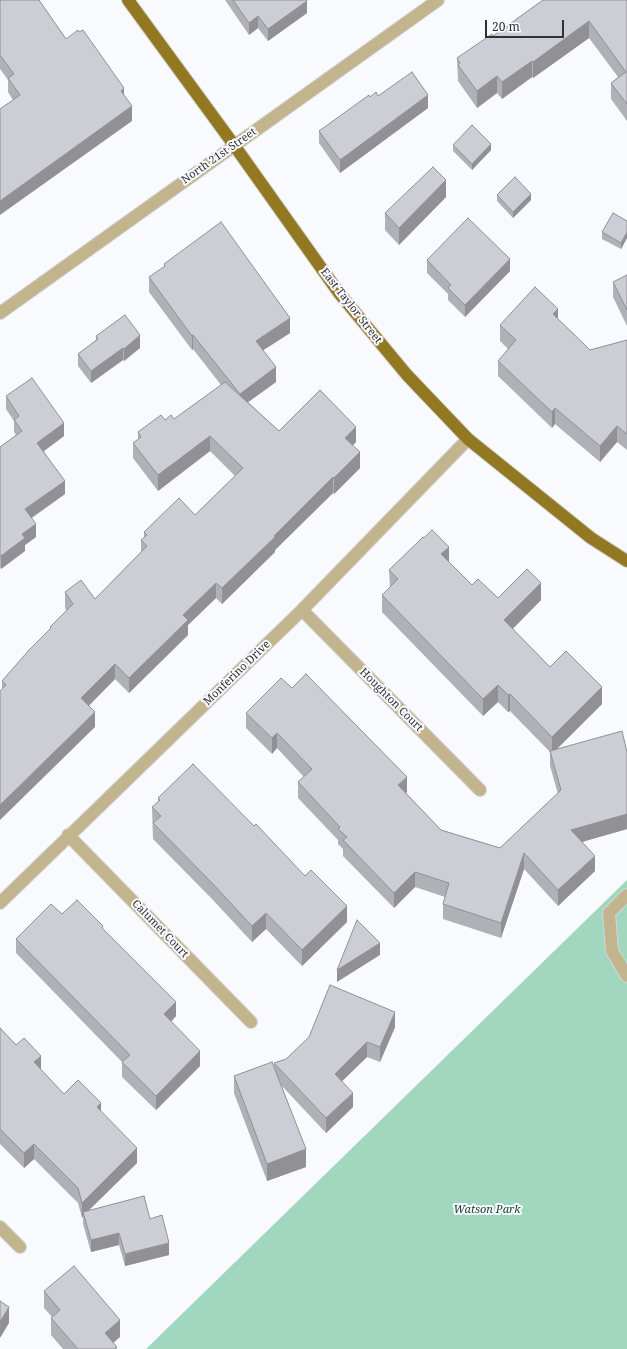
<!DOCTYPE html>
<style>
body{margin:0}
#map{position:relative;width:627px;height:1349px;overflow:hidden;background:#f9fafe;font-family:"Noto Serif",serif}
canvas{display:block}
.scale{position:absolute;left:485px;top:20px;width:79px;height:18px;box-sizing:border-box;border:2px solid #313134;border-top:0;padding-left:5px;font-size:12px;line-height:14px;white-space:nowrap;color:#313134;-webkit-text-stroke:3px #f9fafe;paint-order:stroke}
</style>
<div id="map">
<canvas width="627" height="1349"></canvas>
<div class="scale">20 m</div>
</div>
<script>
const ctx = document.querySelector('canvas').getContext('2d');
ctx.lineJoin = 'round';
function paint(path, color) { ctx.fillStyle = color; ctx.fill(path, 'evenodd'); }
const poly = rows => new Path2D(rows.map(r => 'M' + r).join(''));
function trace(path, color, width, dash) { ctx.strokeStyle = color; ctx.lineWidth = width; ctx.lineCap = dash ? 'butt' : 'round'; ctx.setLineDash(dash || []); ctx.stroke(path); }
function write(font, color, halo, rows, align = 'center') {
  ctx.font = font + ' "Noto Serif",serif'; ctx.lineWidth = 4; ctx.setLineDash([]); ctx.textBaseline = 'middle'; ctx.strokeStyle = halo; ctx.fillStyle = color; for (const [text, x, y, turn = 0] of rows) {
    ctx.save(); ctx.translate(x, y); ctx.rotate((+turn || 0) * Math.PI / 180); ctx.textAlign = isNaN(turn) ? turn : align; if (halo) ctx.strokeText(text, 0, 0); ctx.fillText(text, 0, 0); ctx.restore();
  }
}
paint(poly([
 [627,880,627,1349,146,1349]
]), '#a1d7be');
const minor = poly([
 [0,313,438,0],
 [302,610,480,790],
 [68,835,251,1022],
 [627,895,609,913,612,951,627,976],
 [0,903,302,610,468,439],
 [0,1227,20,1247]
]);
const major = poly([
 [128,0,234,145,339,293,407,375,468,439,591,538,627,561]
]);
trace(minor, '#d5d6da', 14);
trace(major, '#d5d6da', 14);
trace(minor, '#c2b48c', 12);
trace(major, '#927820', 12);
paint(poly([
 [0,0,40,0,40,2,66,39,124,96,132,121,13,100,8,92,8,80,0,69],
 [225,0,307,0,307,13,268,41,258,28,249,35],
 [542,0,627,0,627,121,611,99,611,83,618,77,589,38,533,78,532,77,502,99,497,93,477,108,458,81,457,58,493,36,542,1],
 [378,96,428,108,340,173,319,143,319,131,370,97],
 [453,145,491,150,472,170,453,151],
 [497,195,531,200,513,218,497,201],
 [446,197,399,245,385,230,385,213],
 [627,221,627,238,621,249,602,239,602,232],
 [427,260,510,271,465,317,448,300,448,294,427,273],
 [164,264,290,333,263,350,276,382,248,402,279,431,356,442,353,445,360,468,334,494,333,493,275,550,275,552,222,604,216,598,188,625,188,635,129,693,115,679,89,706,95,727,2,689,2,681,50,630,50,627,67,611,65,608,65,592,95,599,141,552,141,540,144,538,144,532,195,515,235,476,210,451,158,491,133,458,133,443,138,439,138,432,165,420,174,419,221,385,193,349,192,350,149,292,149,277,164,267],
 [627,275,627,326,613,297,613,282],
 [558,319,590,350,627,340,627,450,617,442,600,462,555,424,552,428,498,376,498,361,508,349,500,341,500,325],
 [96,336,140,348,124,361,123,360,91,383,78,366,78,354,96,340],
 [6,396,64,436,44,451,65,494,32,518,36,537,25,545,25,551,1,569,0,567,0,447,16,435,14,432,14,421,6,409],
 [449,562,472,585,498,598,541,600,513,629,550,667,602,704,556,749,627,829,582,842,595,871,558,906,524,869,501,938,443,919,443,904,445,897,415,887,394,908,343,856,343,849,338,844,338,840,298,798,298,782,304,777,277,748,272,754,246,728,246,713,292,688,407,792,406,793,441,830,500,848,558,794,550,766,550,752,510,711,508,712,498,702,483,716,382,612,382,595,390,587,389,570],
 [158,798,347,922,302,966,266,929,252,942,212,899,153,839,152,807,158,802],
 [62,914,103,929,176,1016,171,1022,200,1066,156,1110,122,1077,122,1062,16,953,16,939],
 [395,1027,380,1062,367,1057,342,1081,353,1107,326,1133,282,1086,306,1167,267,1181,234,1093,234,1076,274,1066,274,1063],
 [0,1028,64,1094,101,1112,137,1163,89,1210,150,1219,169,1255,125,1266,119,1245,91,1252,83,1224,83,1216,82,1218,78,1203,34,1159,24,1168,0,1144],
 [44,1291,120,1337,113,1343,117,1349,63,1349,51,1335,51,1318,52,1317,44,1308]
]), '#b0b1b7');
paint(poly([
 [307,1,307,13,268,41,268,29],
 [258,16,258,28,249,35,249,23],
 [589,21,589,38,533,78,533,62],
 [532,61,532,77,502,99,502,82],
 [497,76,497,93,477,108,477,91],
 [124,88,124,103,121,91],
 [428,95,428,108,340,173,340,160],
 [132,106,132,121,0,215,0,201],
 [491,144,491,150,472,170,472,164],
 [446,180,446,197,399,245,399,228],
 [531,194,531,200,513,218,513,212],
 [627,232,627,238,621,249,621,243],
 [510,259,510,271,465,317,465,305],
 [558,309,558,325,553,314],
 [290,318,290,333,256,355,256,341],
 [140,335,140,348,124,361,124,349],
 [193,335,193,349,192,350,192,336],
 [123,348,123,360,91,383,91,371],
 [276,367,276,382,240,408,240,394],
 [555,408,555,424,552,428,552,412],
 [64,423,64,436,37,456,37,443],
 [617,426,617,442,600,462,600,446],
 [356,427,356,442,345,453,345,438],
 [210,436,210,451,158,491,158,475],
 [360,452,360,468,334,494,334,478],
 [333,477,333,493,275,550,275,552,222,604,222,588],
 [65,481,65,494,25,522,25,509],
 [36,524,36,537,25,545,25,551,1,569,1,556,22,534],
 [449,547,449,564,441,554],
 [216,583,216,598,188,625,188,635,129,693,129,678,183,615],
 [541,583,541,600,504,637,504,620],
 [115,664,115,679,81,713,81,698],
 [498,685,498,702,483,716,483,699],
 [602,687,602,704,552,754,552,737],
 [510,694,510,711,508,712,508,695],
 [95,712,95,727,0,820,0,805],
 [277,733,277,748,272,754,272,738],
 [407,777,407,792,398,801,398,785],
 [627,814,627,829,571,845,571,830],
 [524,853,524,869,501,938,501,923],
 [595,856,595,871,558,906,558,890],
 [415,872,415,887,394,908,394,893],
 [347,906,347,922,302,966,302,950],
 [266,913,266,929,252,942,252,926],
 [380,943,380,955,337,982,337,970],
 [176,1002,176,1016,164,1029,164,1014],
 [395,1012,395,1027,380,1062,380,1047],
 [367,1042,367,1057,335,1088,335,1074],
 [200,1051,200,1066,156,1110,156,1096],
 [41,1056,41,1071,34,1062],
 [353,1093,353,1107,326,1133,326,1118],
 [101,1103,101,1118,97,1107],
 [34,1144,34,1159,24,1168,24,1153],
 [137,1148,137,1163,84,1215,83,1212,83,1216,82,1218,82,1203],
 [306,1149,306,1167,267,1181,267,1164],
 [119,1233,119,1245,91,1252,91,1240],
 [169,1243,169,1255,125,1266,125,1254],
 [9,1307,9,1323,0,1338,0,1322],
 [120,1320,120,1337,106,1349,105,1333]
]), '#909095');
const building = poly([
 [0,0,39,0,66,39,78,30,79,32,83,30,124,88,121,91,132,106,0,201,0,109,20,95,8,78,14,74,0,55,0,0],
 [233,0,307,0,307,1,268,29,258,16,249,23,233,0],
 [543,0,627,0,627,104,611,83,626,72,589,21,533,62,532,61,502,82,497,76,477,91,458,65,460,63,457,58,492,34,493,36,543,0],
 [412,72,428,95,340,160,319,131,369,95,370,97,376,92,378,96,412,72],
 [472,125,491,144,472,164,453,145,472,125],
 [433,167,446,180,399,228,385,213,433,167],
 [515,177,531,194,513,212,497,195,515,177],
 [613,213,627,221,627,232,621,243,602,232,613,213],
 [468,218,510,259,465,305,448,288,451,285,427,260,468,218],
 [221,222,290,318,256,341,276,367,240,394,193,335,192,336,149,277,165,266,164,264,221,222],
 [627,275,627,310,613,282,627,275],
 [535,287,558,309,553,314,590,350,627,340,627,434,617,426,600,446,555,408,552,412,498,361,516,340,500,325,535,287],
 [125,315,140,335,124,349,123,348,91,371,78,354,98,339,96,336,125,315],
 [32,378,64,423,37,443,65,481,25,509,36,524,22,534,25,538,1,556,0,554,0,447,22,431,14,420,19,416,6,396,32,378],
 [225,382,279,431,320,390,356,427,345,438,360,452,334,478,333,477,274,536,275,537,222,588,216,583,183,615,188,620,129,678,115,664,81,698,95,712,0,805,0,691,6,685,2,681,29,650,51,628,50,627,73,604,65,592,81,580,95,599,147,546,141,540,147,535,144,532,179,498,195,515,243,468,210,436,158,475,133,443,141,437,138,432,161,415,165,420,171,415,174,419,225,382],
 [432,530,449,547,441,554,472,585,478,579,498,598,527,569,541,583,504,620,550,667,566,651,602,687,552,737,510,694,508,695,498,685,483,699,382,595,398,579,389,570,423,537,424,538,432,530],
 [306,674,407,777,398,785,441,830,500,848,561,790,550,751,622,731,627,752,627,814,571,830,595,856,558,890,524,853,501,923,443,904,449,883,415,872,394,893,343,840,347,837,338,829,340,827,298,782,312,769,277,733,272,738,246,713,281,678,292,688,306,674],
 [193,764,254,826,256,824,305,876,311,870,347,906,302,950,266,913,252,926,212,883,153,823,161,816,152,807,160,800,158,798,193,764],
 [77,900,103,926,102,928,176,1002,164,1014,200,1051,156,1096,122,1062,130,1055,16,939,51,904,62,914,77,900],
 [357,920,380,943,337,970,357,920],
 [330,985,395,1012,380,1047,367,1042,335,1074,353,1093,326,1118,274,1063,286,1059,309,1037,330,985],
 [0,1028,16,1045,24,1038,41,1056,34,1062,64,1094,78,1080,101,1103,97,1107,137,1148,82,1203,78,1188,34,1144,24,1153,0,1129,0,1028],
 [272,1062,306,1149,267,1164,234,1076,272,1062],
 [144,1196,150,1219,162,1215,169,1243,125,1254,119,1233,91,1240,83,1212,144,1196],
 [74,1266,120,1320,105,1333,117,1347,114,1349,78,1349,51,1318,60,1310,44,1291,74,1266],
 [0,1301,9,1307,0,1322,0,1301]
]);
paint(building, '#cdced5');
trace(building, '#909095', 1);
write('11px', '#313134', '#f9fafe', [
 ["North 21st Street",219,156,-35],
 ["East Taylor Street",351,306,52],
 ["Monferino Drive",237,673,-44],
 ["Houghton Court",391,700,45],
 ["Calumet Court",160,929,46]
]);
write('italic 11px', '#0f3c2c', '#f9fafe', [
 ["Watson Park",487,1210]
]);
</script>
